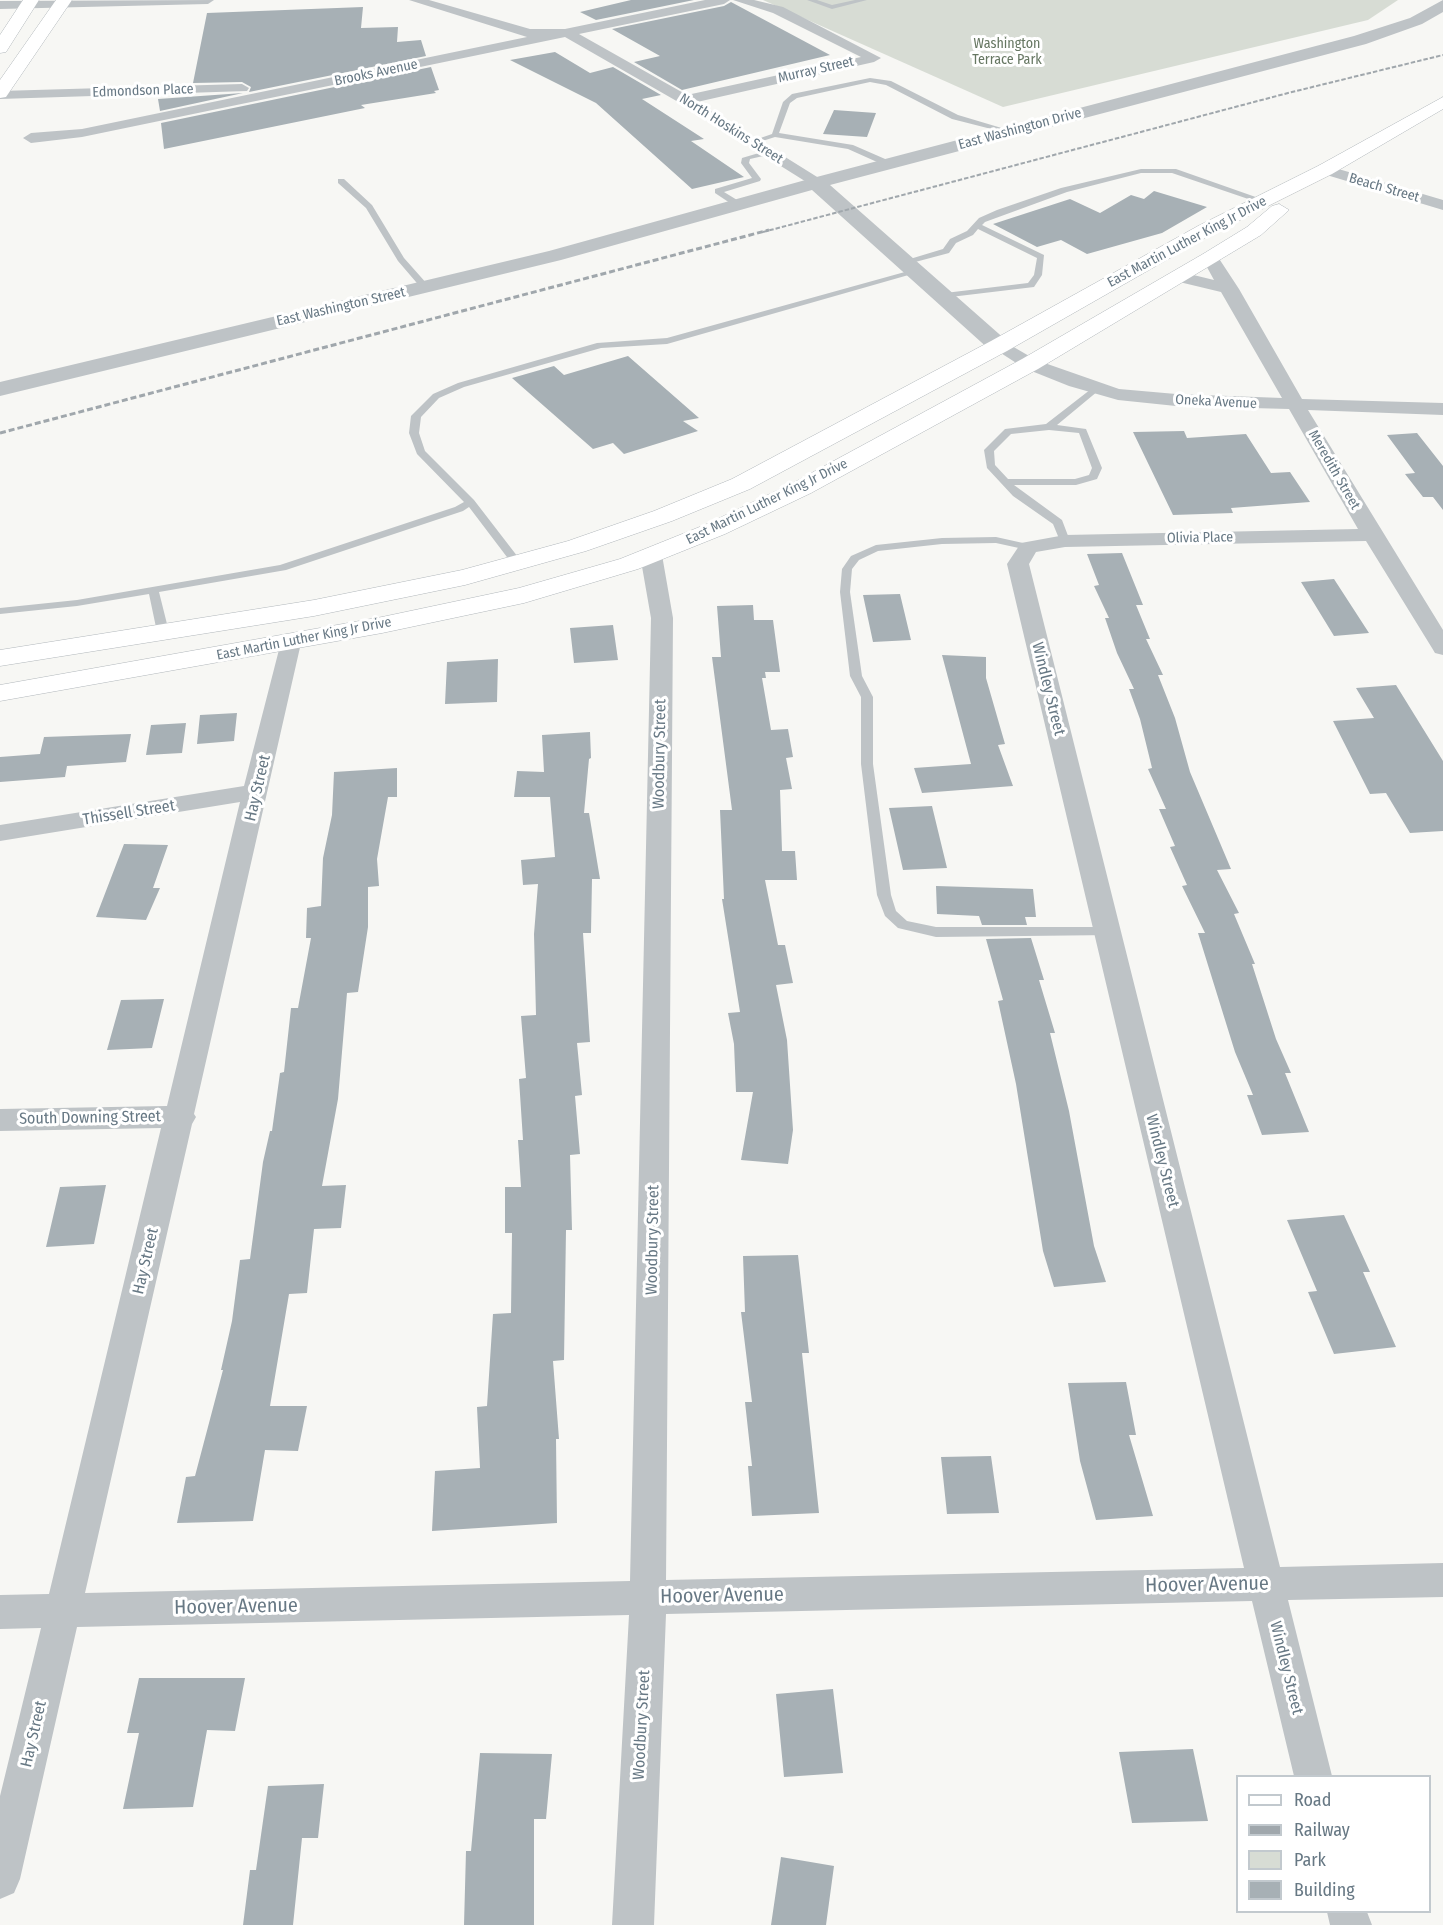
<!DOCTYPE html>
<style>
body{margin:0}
#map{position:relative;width:1443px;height:1925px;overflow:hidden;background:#f7f7f4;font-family:"Fira Sans Condensed",sans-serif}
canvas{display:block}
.legend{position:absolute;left:1236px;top:1775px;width:195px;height:138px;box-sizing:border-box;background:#fff;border:2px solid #c2c9ce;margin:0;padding:8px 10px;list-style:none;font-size:18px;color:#677884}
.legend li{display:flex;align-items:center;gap:12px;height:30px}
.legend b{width:30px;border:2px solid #c2c9ce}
</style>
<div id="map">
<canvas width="1443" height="1925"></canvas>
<ul class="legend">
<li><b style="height:8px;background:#fff"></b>Road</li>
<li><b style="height:8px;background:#a0a7ac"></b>Railway</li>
<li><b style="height:16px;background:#d7dcd4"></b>Park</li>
<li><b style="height:16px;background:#a7b0b5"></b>Building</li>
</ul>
</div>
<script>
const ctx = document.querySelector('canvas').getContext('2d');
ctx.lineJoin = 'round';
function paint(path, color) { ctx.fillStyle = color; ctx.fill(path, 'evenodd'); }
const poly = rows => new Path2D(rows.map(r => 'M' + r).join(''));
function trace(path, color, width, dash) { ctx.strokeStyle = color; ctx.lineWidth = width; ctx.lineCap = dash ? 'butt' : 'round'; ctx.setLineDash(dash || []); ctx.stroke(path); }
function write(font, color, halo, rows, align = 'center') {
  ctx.font = font + ' "Fira Sans Condensed",sans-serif'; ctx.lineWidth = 6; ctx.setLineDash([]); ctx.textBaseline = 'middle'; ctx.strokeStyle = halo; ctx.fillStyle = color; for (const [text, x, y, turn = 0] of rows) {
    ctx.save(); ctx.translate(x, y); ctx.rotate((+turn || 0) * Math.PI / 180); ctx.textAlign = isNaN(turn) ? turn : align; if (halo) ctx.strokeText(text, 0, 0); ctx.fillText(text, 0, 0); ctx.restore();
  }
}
paint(poly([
 [763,0,1398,0,1368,20,1003,107]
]), '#d7dcd4');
paint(poly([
 [631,0,694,0,596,20,580,12],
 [731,2,830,55,682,90,634,62,660,56,612,29,724,6],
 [363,7,361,28,398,27,397,42,421,40,426,56,249,92,251,87,242,82,193,83,207,13],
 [555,52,590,73,613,67,661,95,642,99,704,139,691,141,744,177,692,189,596,103,510,60],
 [431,67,439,90,434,91,436,93,361,105,365,108,164,149,161,123],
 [243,93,160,111,158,99],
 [834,110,876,113,867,137,823,134],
 [1154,191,1207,207,1162,233,1087,254,1061,240,1037,247,993,224,1070,199,1100,213,1131,195,1144,199],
 [628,356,699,418,683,421,698,431,624,454,613,443,593,449,512,378,554,366,564,375],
 [1184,431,1187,438,1246,434,1271,473,1290,472,1310,502,1231,508,1233,513,1173,515,1133,432],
 [1417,433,1443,466,1443,510,1433,497,1423,497,1405,474,1415,473,1387,435],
 [1122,553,1143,605,1136,605,1150,639,1146,639,1163,675,1158,675,1175,718,1190,772,1231,869,1217,870,1239,913,1234,914,1255,964,1252,964,1276,1039,1291,1073,1285,1073,1309,1132,1262,1135,1247,1095,1253,1095,1235,1052,1198,933,1205,933,1182,886,1187,885,1170,847,1175,846,1159,809,1166,809,1148,769,1152,768,1140,719,1129,689,1134,689,1117,653,1105,618,1109,618,1094,586,1099,585,1087,554],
 [1334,579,1369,633,1334,636,1301,582],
 [900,594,911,640,873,642,863,595],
 [753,605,754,620,773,620,780,672,765,672,766,678,762,678,771,730,788,729,793,757,786,758,792,789,780,790,782,851,795,851,797,880,765,880,778,945,785,945,793,983,776,985,787,1040,793,1130,788,1164,741,1160,753,1092,736,1092,734,1044,728,1013,740,1012,722,899,724,899,720,810,732,810,712,657,721,657,717,606],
 [613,625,618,660,574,663,570,628],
 [942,655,986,657,986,678,1005,744,998,745,1013,786,922,793,914,768,971,764],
 [498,659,497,702,445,704,447,662],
 [1396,685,1443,761,1443,831,1410,833,1386,793,1370,794,1333,721,1374,718,1356,688],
 [237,713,234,741,197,744,200,715],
 [186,723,182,753,146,755,151,725],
 [590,732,591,758,589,759,584,813,589,813,600,879,592,879,591,933,583,933,590,1042,577,1043,582,1095,575,1096,580,1154,570,1155,572,1230,566,1230,564,1360,553,1361,559,1439,556,1439,557,1523,432,1531,435,1471,480,1468,477,1407,487,1406,493,1314,511,1313,512,1233,505,1233,505,1187,521,1187,518,1140,523,1140,519,1079,526,1078,521,1016,536,1015,534,934,538,884,523,885,521,860,555,857,550,797,514,797,517,771,544,772,542,735],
 [131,734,126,762,67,766,65,777,0,782,0,757,40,754,44,737],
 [397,768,397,797,388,797,377,859,379,886,368,887,368,927,358,992,347,993,338,1099,322,1186,346,1185,341,1228,314,1229,307,1293,289,1294,270,1406,307,1406,298,1451,265,1450,253,1521,177,1523,186,1477,195,1476,223,1370,221,1370,232,1321,240,1260,250,1259,263,1162,270,1131,272,1131,280,1073,284,1072,291,1008,298,1008,311,938,306,938,307,908,321,906,323,858,332,815,334,772],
 [932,806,947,868,903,870,889,808],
 [124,844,168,845,153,888,160,888,146,920,96,917],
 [936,886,1033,889,1036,917,1025,917,1027,925,982,925,979,916,937,914],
 [1031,938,1044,980,1039,980,1055,1033,1050,1033,1069,1111,1094,1246,1106,1282,1054,1287,1043,1251,1016,1084,998,1001,1003,1000,986,939],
 [164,999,152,1048,107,1050,121,1000],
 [106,1185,94,1244,46,1247,60,1187],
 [1344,1215,1370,1272,1363,1272,1396,1347,1334,1354,1308,1292,1317,1291,1287,1220],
 [798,1255,809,1353,802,1353,819,1513,752,1516,748,1466,752,1466,745,1402,752,1402,741,1312,745,1312,743,1256],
 [1126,1382,1136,1435,1129,1435,1153,1516,1096,1520,1080,1461,1068,1383],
 [991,1456,999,1513,947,1514,941,1457],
 [139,1678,245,1678,235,1731,207,1730,193,1807,123,1809,139,1733,127,1733],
 [833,1689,843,1773,784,1777,776,1694],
 [1193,1749,1208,1821,1132,1823,1119,1752],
 [480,1753,552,1754,546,1819,534,1819,534,1925,464,1925,466,1851,471,1851],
 [324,1784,318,1838,302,1838,293,1925,243,1925,250,1870,256,1870,268,1786],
 [781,1857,834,1866,826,1925,771,1925]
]), '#a7b0b5');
const secondary = poly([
 [23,0,39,0,6,52,0,53,0,35,23,0],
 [56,0,72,0,6,97,0,98,0,80,56,0],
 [1443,97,1443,109,1332,174,1212,234,1007,351,750,489,672,521,586,551,465,585,314,616,0,666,0,650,314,600,462,570,568,541,654,511,732,479,991,341,1198,226,1318,166,1443,97],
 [1279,204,1289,210,1261,235,1038,369,811,493,725,534,638,569,524,603,382,633,0,701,0,685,382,617,519,588,620,559,707,524,793,483,1022,359,1203,254,1247,227,1272,206,1279,204]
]);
trace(secondary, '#b1b7bb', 1);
paint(poly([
 [807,0,817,0,832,5,855,0,867,0,832,9,807,0],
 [870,78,891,81,958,115,1015,132,1011,134,952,119,886,85,870,82,797,98,790,103,779,133,853,145,892,162,892,166,886,166,848,149,775,137,753,144,749,142,772,134,783,102,792,94,870,78],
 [769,150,773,152,772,154,750,159,749,163,761,179,760,181,724,192,742,203,742,207,736,207,715,193,715,189,752,178,741,163,742,158,769,150],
 [1141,169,1176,169,1267,201,1260,203,1172,173,1141,173,1067,192,985,222,982,225,1044,255,1042,275,1034,287,942,298,941,296,945,293,1028,283,1034,275,1037,258,978,229,973,235,956,243,949,253,904,265,900,262,943,249,950,239,967,231,979,218,997,210,1061,188,1141,169],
 [338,179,344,179,372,205,404,258,428,285,428,289,422,289,398,261,366,208,338,183,338,179],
 [912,270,919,272,667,344,601,348,464,387,439,398,421,417,419,433,425,451,474,500,521,561,521,565,513,565,469,507,463,511,286,570,159,592,169,632,163,635,157,632,149,594,77,606,0,614,0,608,77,600,280,565,455,507,464,502,417,454,409,433,411,416,433,394,458,383,597,343,667,338,912,270],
 [1095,386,1100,389,1098,391,1057,425,1086,429,1102,468,1097,479,1076,485,1014,485,1062,520,1070,541,1065,544,1060,541,1053,524,1013,496,987,468,984,450,1005,429,1046,424,1095,386],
 [1049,430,1079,433,1092,468,1089,475,1075,479,1008,479,995,465,994,451,1011,434,1049,430],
 [996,537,1032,545,1033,547,1028,550,996,543,942,544,878,551,859,560,852,569,850,592,862,676,873,697,873,764,891,895,896,911,907,921,936,927,1107,927,1114,932,1112,935,936,937,898,928,885,916,877,895,861,764,861,697,850,676,840,592,842,569,851,556,876,545,942,538,996,537]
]), '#bec3c6');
paint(poly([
 [214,0,208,4,0,9,0,1,214,0],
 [409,0,429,0,530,29,565,29,705,0,730,0,724,4,579,34,687,95,861,57,773,13,733,0,754,0,783,7,881,58,874,62,697,102,822,180,824,183,822,186,816,188,680,103,565,37,82,137,31,143,23,138,31,133,82,129,527,37,409,0],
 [242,84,249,88,247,91,0,99,0,91,242,84],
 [1325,165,1443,200,1443,210,1320,173,1317,170,1320,167,1325,165],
 [1210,253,1216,254,1239,289,1302,399,1443,403,1443,415,1308,410,1443,630,1443,655,1435,653,1432,648,1366,541,1065,547,1036,552,1029,564,1280,1567,1443,1563,1443,1597,1288,1600,1332,1776,1294,1776,1252,1601,666,1614,654,1925,612,1925,629,1615,77,1627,20,1879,14,1893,0,1899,0,1796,41,1628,0,1629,0,1595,49,1594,161,1128,0,1131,0,1109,167,1106,240,802,0,841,0,825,244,786,282,638,298,638,301,643,194,1114,196,1117,192,1124,85,1593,630,1581,651,618,640,555,644,551,651,549,658,551,662,555,673,618,666,1580,1244,1568,1007,564,1021,543,1065,535,1358,529,1289,409,1176,406,1118,400,1069,386,1024,368,990,346,993,342,1005,342,1036,360,1119,389,1176,394,1282,398,1221,292,1171,280,1168,276,1177,271,1214,280,1202,258,1210,253],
 [1327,1912,1367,1912,1372,1925,1330,1925,1327,1912]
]), '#bec3c6');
paint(poly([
 [1443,0,1443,12,1422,24,1366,44,830,185,1007,341,1010,346,1007,351,991,351,812,190,561,260,0,396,0,382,549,251,809,179,1354,36,1410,18,1443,0]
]), '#bec3c6');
paint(secondary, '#fff');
trace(poly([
 [763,232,1288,93,1443,55]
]), '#a0a7ac', 2, [4.5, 2]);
trace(poly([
 [0,433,769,230]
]), '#a0a7ac', 3, [6, 3]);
write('14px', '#667762', '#fff', [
 ["Washington",1007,44],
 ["Terrace Park",1007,60]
]);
write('14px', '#677884', '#fff', [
 ["Murray Street",816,70,-13],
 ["Brooks Avenue",376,73,-12],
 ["Edmondson Place",143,91,-2],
 ["North Hoskins Street",731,129,32],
 ["East Washington Drive",1020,129,-15],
 ["Beach Street",1384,188,16],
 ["East Martin Luther King Jr Drive",1187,242,-28],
 ["East Washington Street",341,307,-13],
 ["Oneka Avenue",1216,402,3],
 ["Meredith Street",1334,470,60],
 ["East Martin Luther King Jr Drive",767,502,-26],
 ["Olivia Place",1200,538,-1],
 ["East Martin Luther King Jr Drive",304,639,-11]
]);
write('16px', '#677884', '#fff', [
 ["Windley Street",1048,689,76],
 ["Woodbury Street",660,754,-89],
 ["Hay Street",258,788,-77],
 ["Thissell Street",129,813,-9],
 ["South Downing Street",90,1118,-1],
 ["Windley Street",1162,1161,76],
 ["Woodbury Street",653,1240,-89],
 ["Hay Street",146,1261,-77],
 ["Windley Street",1286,1668,76],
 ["Woodbury Street",642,1725,-87],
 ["Hay Street",34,1734,-77]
]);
write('20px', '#677884', '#fff', [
 ["Hoover Avenue",1207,1585,-1],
 ["Hoover Avenue",722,1596,-1],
 ["Hoover Avenue",236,1607,-1]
]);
</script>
